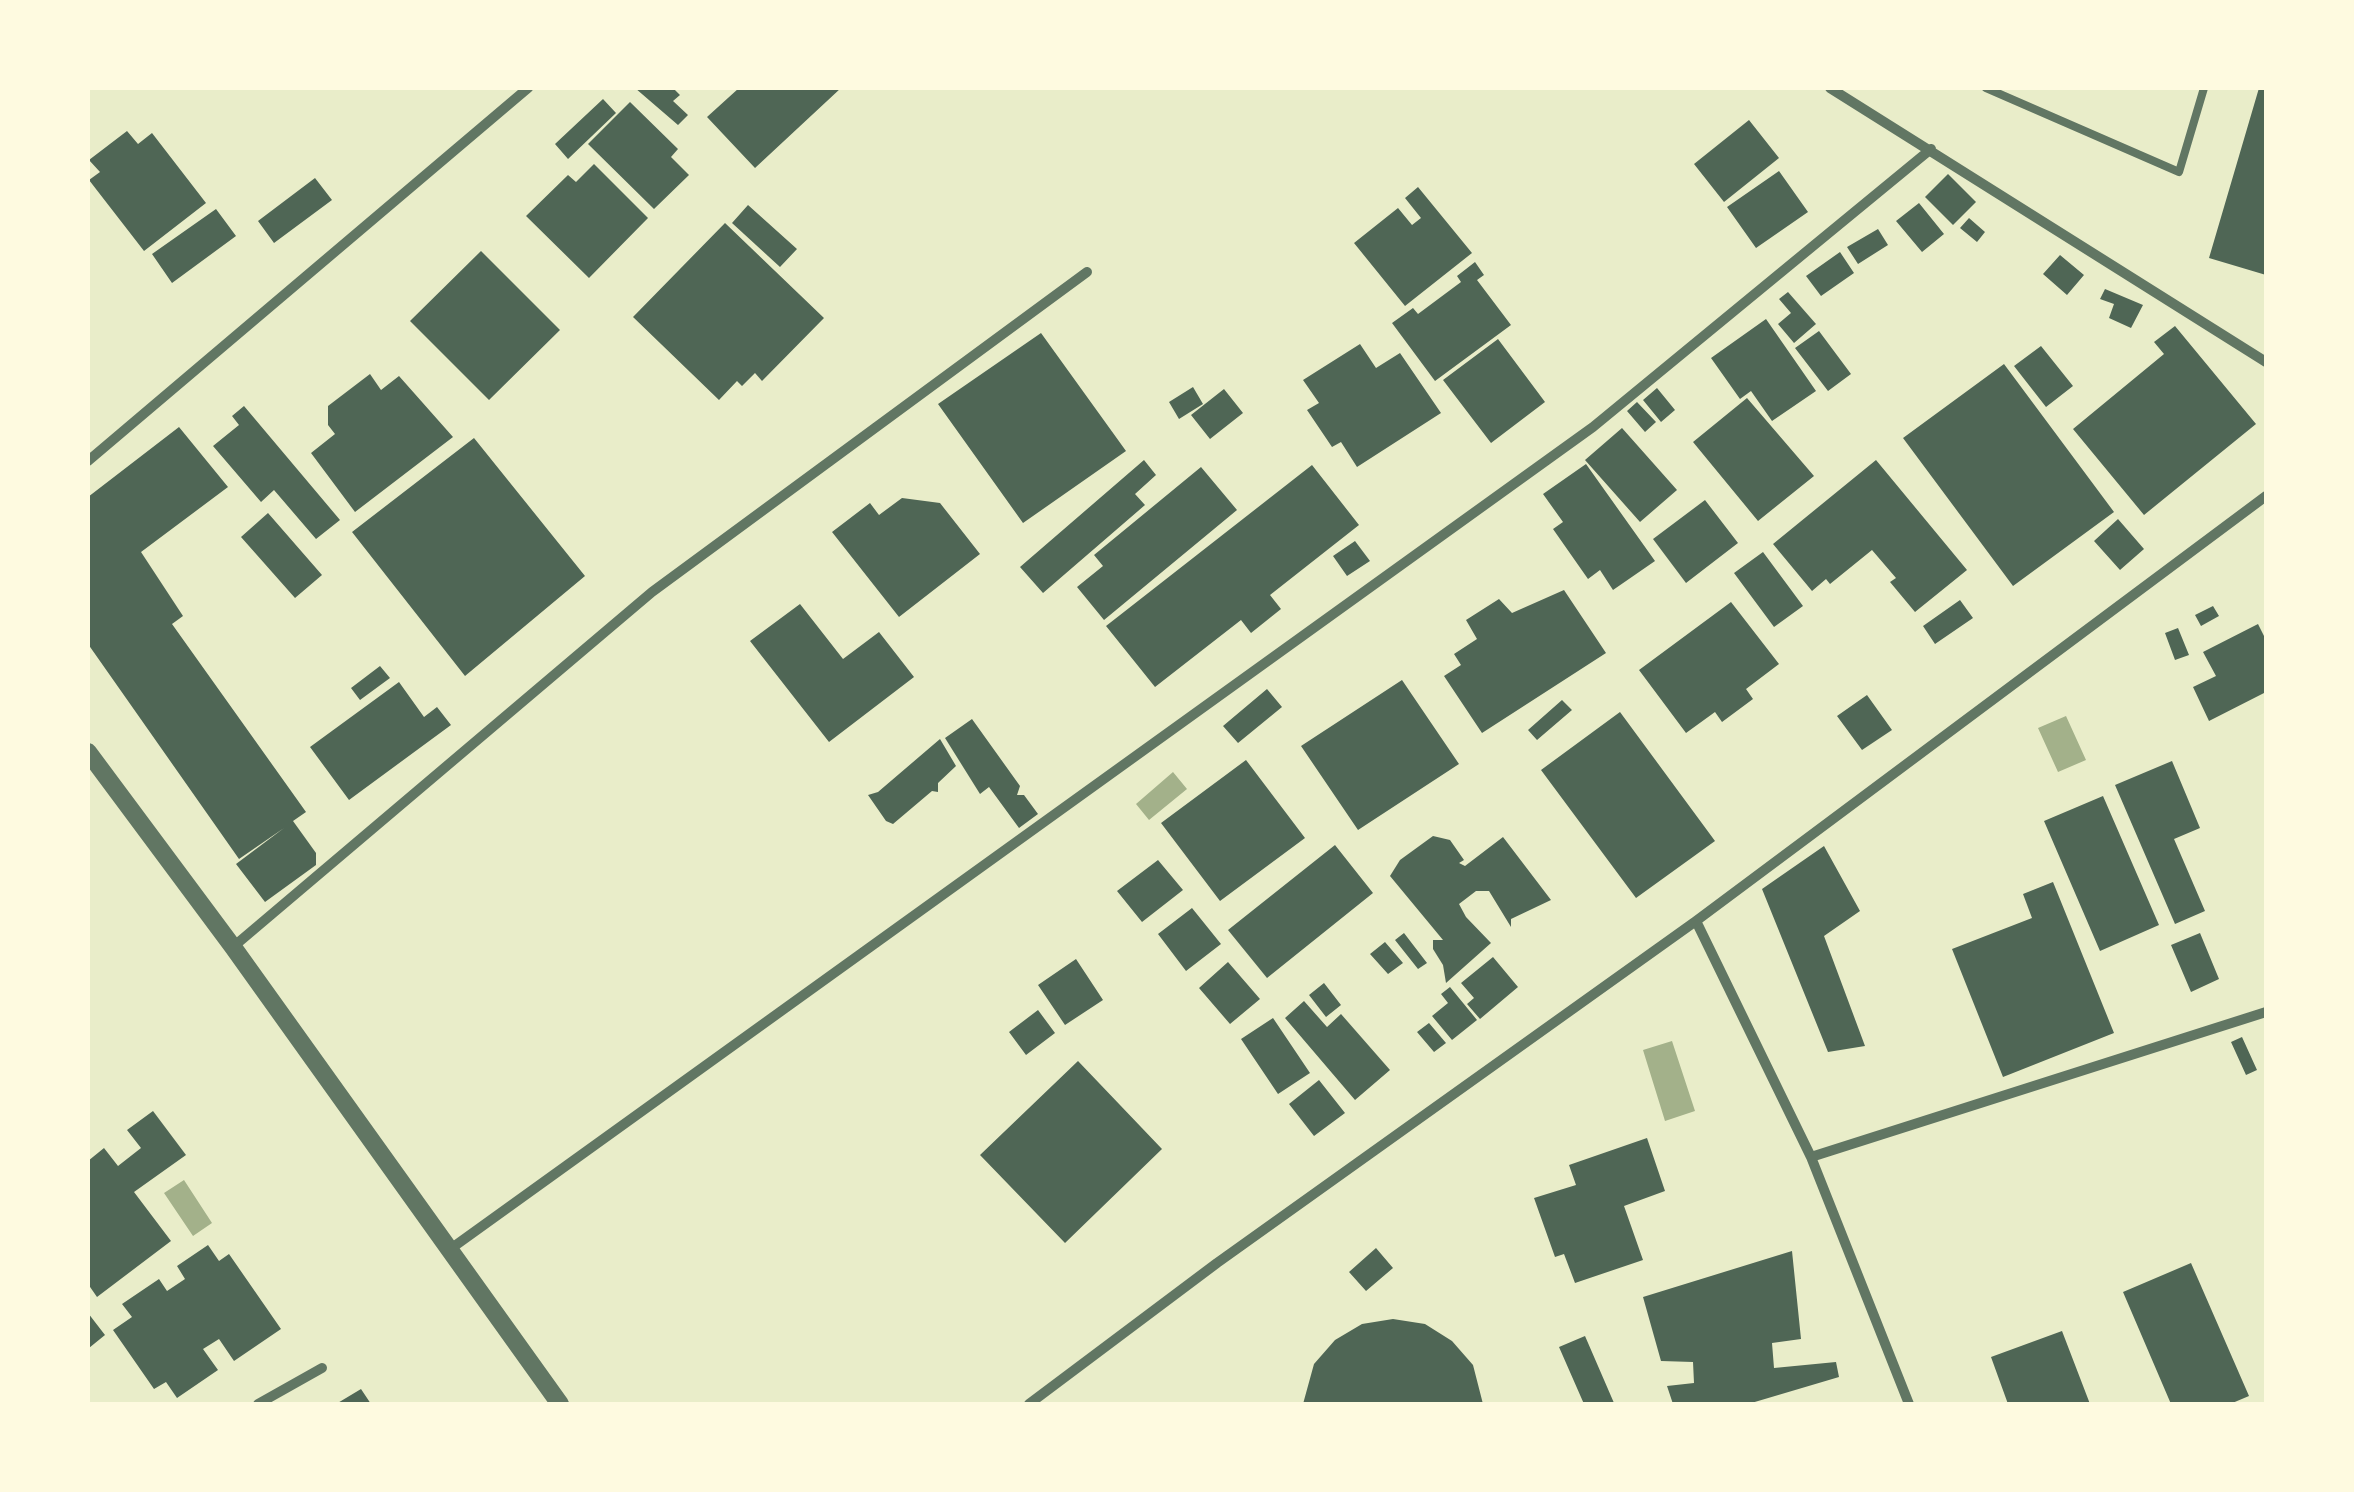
<!DOCTYPE html>
<style>
body{margin:0}
#map{position:relative;width:2354px;height:1492px;overflow:hidden;background:#e9edc9;font-family:"Golos Text",sans-serif}
canvas{display:block}
.frame{position:absolute;inset:0;border:90px solid #fefae0;pointer-events:none}
</style>
<div id="map">
<canvas width="2354" height="1492"></canvas>
<div class="frame"></div>
</div>
<script>
const ctx = document.querySelector('canvas').getContext('2d');
ctx.lineJoin = 'round';
function paint(path, color) { ctx.fillStyle = color; ctx.fill(path, 'evenodd'); }
const poly = rows => new Path2D(rows.map(r => 'M' + r).join(''));
function trace(path, color, width, dash) { ctx.strokeStyle = color; ctx.lineWidth = width; ctx.lineCap = dash ? 'butt' : 'round'; ctx.setLineDash(dash || []); ctx.stroke(path); }
paint(poly([
 [2066,716,2086,760,2058,772,2038,728],
 [1173,772,1187,789,1149,820,1136,804],
 [1672,1041,1695,1111,1665,1121,1643,1050],
 [184,1180,212,1223,193,1236,164,1193]
]), '#a3b18a');
paint(poly([
 [635,88,673,88,680,95,673,101,688,115,678,125],
 [739,88,841,88,755,168,707,117],
 [2259,88,2266,88,2266,275,2209,258],
 [603,99,616,113,568,159,555,144],
 [630,102,678,149,671,157,689,175,654,209,588,144],
 [1749,120,1779,158,1724,202,1694,164],
 [127,131,138,144,152,133,206,203,144,251,89,180,100,172,89,160],
 [594,164,648,218,589,278,526,216,568,175,576,182],
 [1779,171,1808,212,1756,248,1727,207],
 [1948,174,1976,202,1953,225,1925,197],
 [315,178,332,200,274,243,258,221],
 [1418,187,1472,253,1405,306,1354,243,1398,208,1412,225,1421,218,1405,198],
 [1919,203,1944,234,1922,252,1896,221],
 [748,205,797,249,780,267,732,223],
 [216,209,236,236,172,283,152,254],
 [1969,218,1985,232,1977,242,1960,228],
 [725,223,824,318,762,381,755,373,742,386,737,381,719,400,633,317],
 [1878,229,1888,245,1858,264,1847,247],
 [481,251,560,330,489,400,410,321],
 [1840,252,1854,273,1821,296,1806,276],
 [2060,255,2084,275,2067,295,2043,274],
 [1475,262,1484,275,1477,280,1511,325,1435,381,1392,323,1413,308,1418,314,1461,282,1457,276],
 [2105,289,2143,305,2131,328,2109,318,2114,304,2100,299],
 [1788,292,1816,324,1794,343,1778,324,1791,313,1779,299],
 [1766,319,1816,391,1772,421,1751,391,1740,399,1711,358],
 [2175,326,2256,424,2144,515,2073,429,2164,354,2154,342],
 [1819,331,1851,374,1828,391,1795,348],
 [1041,333,1126,451,1023,523,938,404],
 [1498,339,1545,402,1491,443,1443,380],
 [1360,344,1376,368,1400,353,1441,413,1357,467,1341,442,1332,447,1307,410,1319,403,1303,380],
 [2041,346,2073,386,2046,407,2014,366],
 [2004,364,2114,512,2013,586,1903,438],
 [370,374,381,390,399,376,453,437,355,512,311,453,335,434,328,425,328,406],
 [1193,387,1203,404,1179,419,1169,402],
 [1657,388,1675,410,1661,422,1643,400],
 [1224,389,1243,413,1210,439,1191,415],
 [1747,398,1814,476,1758,521,1693,442],
 [1637,402,1656,422,1645,432,1627,411],
 [244,406,340,520,316,539,274,490,261,502,213,446,239,425,232,416],
 [179,427,228,487,141,552,183,616,172,624,306,812,293,821,316,853,316,865,265,902,236,864,284,828,239,859,88,644,88,497],
 [1622,428,1677,490,1640,522,1585,460],
 [474,438,585,576,465,676,352,532],
 [1144,460,1156,475,1135,494,1145,505,1043,593,1020,567],
 [1876,460,1967,570,1915,612,1890,582,1896,578,1872,550,1830,584,1826,579,1812,591,1773,544],
 [1586,464,1655,561,1613,590,1600,570,1588,579,1553,529,1563,522,1543,494],
 [1312,465,1359,525,1270,595,1281,609,1251,633,1241,620,1155,687,1106,626],
 [1201,467,1237,510,1104,620,1077,587,1103,566,1094,555],
 [902,498,940,503,980,554,899,617,832,532,870,503,879,515],
 [1705,500,1738,543,1686,583,1653,539],
 [268,513,322,575,295,598,241,537],
 [2118,519,2144,549,2120,570,2094,541],
 [1355,541,1370,561,1347,576,1333,556],
 [1763,552,1803,606,1774,627,1734,573],
 [1564,590,1606,653,1482,733,1444,676,1461,665,1454,654,1477,639,1466,620,1499,599,1512,613],
 [1960,600,1973,618,1935,644,1923,626],
 [1731,602,1779,664,1746,689,1753,699,1722,722,1715,712,1686,733,1639,670],
 [800,604,843,659,879,632,914,677,829,742,750,641],
 [2213,606,2219,616,2201,626,2195,615],
 [2258,624,2266,640,2266,692,2209,721,2193,687,2216,676,2203,652],
 [2178,628,2189,655,2175,660,2165,633],
 [380,666,390,678,360,700,351,688],
 [1402,680,1459,764,1358,830,1301,746],
 [399,682,424,717,437,707,451,725,349,800,310,747],
 [1267,689,1282,707,1238,743,1223,726],
 [1867,695,1892,730,1862,750,1837,716],
 [1562,700,1572,710,1537,740,1528,730],
 [1620,712,1715,841,1636,898,1541,770],
 [972,719,1020,786,1017,795,1024,795,1038,814,1019,828,989,787,980,794,945,738],
 [940,739,956,766,938,783,938,792,932,791,893,824,886,821,868,795,878,792],
 [1246,760,1305,838,1220,901,1161,823],
 [2172,761,2200,828,2174,839,2205,911,2175,924,2115,785],
 [2103,796,2159,925,2100,951,2044,821],
 [1433,836,1450,840,1464,860,1459,863,1465,866,1503,837,1551,900,1511,919,1511,927,1489,891,1476,891,1459,904,1466,917,1491,943,1446,983,1443,965,1433,949,1433,940,1443,940,1390,876,1400,860],
 [1335,845,1373,893,1267,978,1228,930],
 [1824,846,1860,911,1824,936,1865,1046,1828,1052,1762,889],
 [1158,860,1183,890,1142,922,1117,891],
 [2053,882,2114,1033,2003,1077,1952,949,2032,918,2023,894],
 [1192,908,1221,944,1186,971,1158,934],
 [1404,933,1427,963,1418,969,1395,940],
 [2200,933,2219,979,2191,992,2171,945],
 [1385,942,1403,963,1388,974,1370,954],
 [1493,957,1518,987,1480,1019,1467,1004,1474,998,1461,983],
 [1076,959,1103,1000,1065,1025,1038,985],
 [1228,962,1260,999,1230,1024,1199,988],
 [1324,983,1341,1005,1326,1017,1309,995],
 [1450,987,1477,1020,1452,1040,1432,1016,1448,1003,1441,994],
 [1304,1001,1327,1027,1341,1014,1390,1070,1355,1100,1285,1018],
 [1038,1010,1055,1033,1026,1055,1009,1032],
 [1273,1018,1310,1073,1278,1094,1241,1039],
 [1429,1023,1446,1043,1434,1052,1417,1032],
 [2242,1037,2257,1070,2246,1075,2231,1042],
 [1078,1061,1162,1149,1065,1243,980,1155],
 [1319,1080,1345,1113,1314,1136,1289,1104],
 [153,1111,186,1155,134,1192,171,1241,97,1297,88,1284,88,1161,104,1148,118,1166,141,1148,127,1130],
 [1647,1138,1665,1191,1624,1206,1643,1260,1575,1283,1564,1254,1555,1257,1534,1198,1576,1185,1569,1165],
 [208,1245,219,1261,229,1254,281,1329,234,1361,219,1339,203,1349,218,1370,177,1398,166,1382,154,1389,113,1330,132,1317,122,1304,159,1279,167,1291,185,1279,177,1266],
 [1376,1248,1393,1268,1366,1291,1349,1272],
 [1792,1251,1801,1339,1772,1343,1774,1368,1836,1362,1839,1377,1748,1404,1673,1404,1667,1386,1694,1383,1693,1362,1661,1361,1643,1297],
 [2191,1263,2249,1396,2230,1404,2171,1404,2123,1292],
 [88,1313,105,1335,89,1348,88,1346],
 [1393,1319,1425,1324,1452,1341,1473,1365,1483,1404,1303,1404,1314,1364,1335,1340,1362,1324],
 [2062,1331,2090,1404,2008,1404,1991,1357],
 [1585,1336,1614,1403,1611,1404,1584,1404,1559,1347],
 [361,1389,371,1404,336,1404]
]), '#4f6655');
trace(poly([
 [1986,88,2179,172,2204,88]
]), '#617663', 8);
trace(poly([
 [1830,88,2266,362],
 [88,461,528,88],
 [1696,921,1811,1157,1909,1404],
 [233,947,652,592,1087,272],
 [1811,1157,2266,1012],
 [449,1250,1593,427,1931,149],
 [258,1404,322,1368],
 [1029,1404,1217,1263,1696,921,2266,496]
]), '#617663', 10);
trace(poly([
 [88,752,233,947,560,1404]
]), '#617663', 18);
</script>
